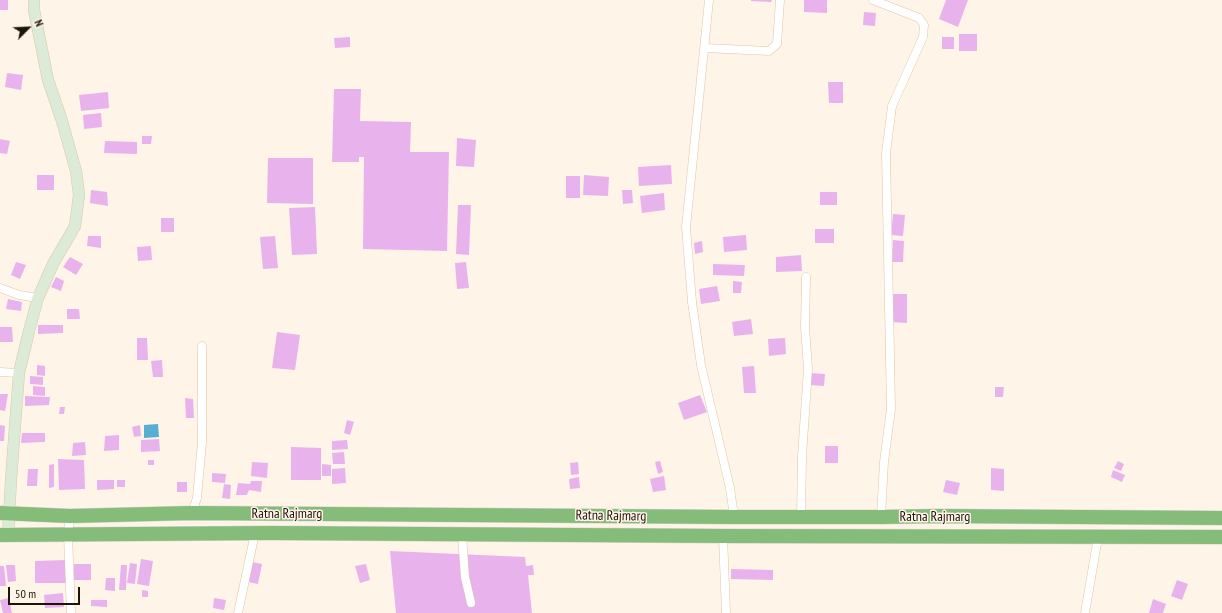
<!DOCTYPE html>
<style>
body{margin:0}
#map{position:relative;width:1222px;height:613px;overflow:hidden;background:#fef4e8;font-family:"PT Sans Narrow",sans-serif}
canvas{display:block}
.north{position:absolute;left:8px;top:8px;width:40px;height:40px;-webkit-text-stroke:3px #fef4e8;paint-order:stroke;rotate:66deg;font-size:11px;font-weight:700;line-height:16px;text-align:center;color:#1d140a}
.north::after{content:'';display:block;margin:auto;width:14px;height:18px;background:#1d140a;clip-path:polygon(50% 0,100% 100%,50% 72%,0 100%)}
.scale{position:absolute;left:8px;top:587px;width:72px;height:18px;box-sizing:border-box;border:2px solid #1d140a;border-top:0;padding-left:5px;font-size:12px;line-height:14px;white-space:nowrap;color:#1d140a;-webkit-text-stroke:3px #fef4e8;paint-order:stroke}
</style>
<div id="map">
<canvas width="1222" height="613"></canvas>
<div class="north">N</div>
<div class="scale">50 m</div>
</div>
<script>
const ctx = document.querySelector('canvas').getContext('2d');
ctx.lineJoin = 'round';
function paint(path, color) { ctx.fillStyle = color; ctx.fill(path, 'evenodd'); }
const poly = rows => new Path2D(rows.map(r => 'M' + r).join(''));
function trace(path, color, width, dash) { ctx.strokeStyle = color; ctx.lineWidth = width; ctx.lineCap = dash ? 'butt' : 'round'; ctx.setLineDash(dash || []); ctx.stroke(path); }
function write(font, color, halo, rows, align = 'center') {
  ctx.font = font + ' "PT Sans Narrow",sans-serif'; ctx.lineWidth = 3; ctx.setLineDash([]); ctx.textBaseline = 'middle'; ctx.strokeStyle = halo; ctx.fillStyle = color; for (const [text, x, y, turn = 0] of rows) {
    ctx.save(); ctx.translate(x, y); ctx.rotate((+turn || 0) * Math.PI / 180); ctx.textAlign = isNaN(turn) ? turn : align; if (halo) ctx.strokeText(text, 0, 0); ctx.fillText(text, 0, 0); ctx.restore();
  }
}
paint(poly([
 [158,424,159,437,144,438,144,425]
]), '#57b0d1');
paint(poly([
 [0,0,8,0,8,10,0,10],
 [751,0,772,0,771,2,751,1],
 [804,0,827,0,827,13,804,12],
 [946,0,968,0,958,27,939,19],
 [864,12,876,13,875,26,863,25],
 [959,34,977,34,977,51,959,51],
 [350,37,350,47,335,48,334,38],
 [942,37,954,37,954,49,942,49],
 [7,73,23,75,21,90,5,87],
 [828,82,843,82,843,103,829,103],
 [334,89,361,89,360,121,411,122,410,152,449,152,447,251,363,249,364,157,359,157,359,162,332,162],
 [108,92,109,108,81,111,79,95],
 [101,113,102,127,84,129,83,115],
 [142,136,152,136,151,144,142,144],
 [457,138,476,140,474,167,456,166],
 [0,139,10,141,7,154,0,153],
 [105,141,137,142,137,154,104,153],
 [268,158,313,158,313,204,267,203],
 [671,165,672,184,639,186,638,167],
 [37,175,54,175,54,190,37,190],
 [584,175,609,177,608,196,583,195],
 [566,176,580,176,580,198,566,198],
 [91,190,107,192,108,206,90,203],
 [622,190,632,190,633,203,623,204],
 [820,192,837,192,837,205,820,205],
 [664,193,665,210,642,213,640,196],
 [458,205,471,205,469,255,456,254],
 [315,207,317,254,292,255,289,208],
 [893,214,905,215,903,236,891,235],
 [161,218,174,218,174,232,161,232],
 [815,229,834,229,834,243,815,243],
 [746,235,747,250,724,252,723,237],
 [88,236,101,236,101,248,87,246],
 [275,236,278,268,263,269,260,237],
 [893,240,904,241,903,262,892,262],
 [702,241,703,252,695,254,694,243],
 [151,246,152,260,138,261,137,247],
 [801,255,802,271,776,272,776,257],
 [70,257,83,264,76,275,63,267],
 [16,262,26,265,20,279,11,275],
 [466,262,469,288,457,289,455,263],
 [713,264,745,265,744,276,713,275],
 [56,277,64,281,61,291,51,287],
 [733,281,742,282,741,293,733,293],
 [717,286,720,301,701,304,699,289],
 [891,294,907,294,907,323,890,322],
 [8,299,22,302,21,311,6,309],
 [67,309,79,309,80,319,67,319],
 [751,319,753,334,734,336,732,322],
 [38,325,63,325,63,333,38,334],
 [0,327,12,327,13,342,0,342],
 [277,332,300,335,295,370,272,368],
 [137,338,147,338,148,360,137,360],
 [785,338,786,354,769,356,768,339],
 [162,360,163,377,153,377,151,361],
 [37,365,45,366,45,376,37,375],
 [754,366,756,393,744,393,742,367],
 [810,373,825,374,824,386,810,385],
 [30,376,43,377,43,385,30,384],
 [33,386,45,387,45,396,33,395],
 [995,387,1004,387,1003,397,995,397],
 [0,394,8,394,5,411,0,410],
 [700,395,707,412,684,420,678,403],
 [25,396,50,397,49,405,25,406],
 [185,398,193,399,194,418,186,418],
 [60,407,65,407,64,414,59,414],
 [347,420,354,422,350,435,344,433],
 [0,425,5,426,4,441,0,441],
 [140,425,141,436,134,437,132,427],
 [22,433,45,433,45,442,21,443],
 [119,435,119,450,104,451,105,436],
 [159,439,160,451,141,452,141,440],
 [347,440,348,449,332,450,332,441],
 [85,442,86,455,72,456,73,443],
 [825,446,838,446,838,463,825,463],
 [291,447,321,448,321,480,291,480],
 [344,452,345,464,333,464,332,453],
 [58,459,84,460,85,489,59,490],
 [148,460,154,460,154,465,148,465],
 [660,461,663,472,658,474,655,462],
 [1118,461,1124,464,1121,471,1114,468],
 [252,462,268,463,267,478,251,476],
 [578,462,579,474,571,475,570,463],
 [54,464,54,487,49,488,49,465],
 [322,464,331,465,331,476,322,476],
 [345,468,346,483,332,484,332,469],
 [991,468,1004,469,1004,491,991,490],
 [28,469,38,469,37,486,27,486],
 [1113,470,1125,475,1122,482,1111,477],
 [212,473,226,474,225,483,212,482],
 [664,476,666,490,653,492,650,479],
 [579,477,580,488,570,489,569,479],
 [97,480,114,480,114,489,97,490],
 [117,480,125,480,125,487,117,487],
 [946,480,960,483,957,495,943,492],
 [251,481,262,481,261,492,249,490,247,495,236,495,238,483,250,484],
 [177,482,187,482,187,492,177,492],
 [224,484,231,485,230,499,222,498],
 [390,551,525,557,526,566,533,565,534,575,528,575,532,613,396,613],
 [141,559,153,561,149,586,137,584],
 [66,560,67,583,35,583,35,561],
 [252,562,262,564,258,584,248,582],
 [130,563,137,564,135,584,127,583],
 [74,564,91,564,91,580,74,580],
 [366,564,370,580,360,583,355,566],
 [6,565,15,565,16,581,8,582],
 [121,565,127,565,126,590,119,590],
 [0,566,4,566,6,586,0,586],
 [731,569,773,570,773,580,731,579],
 [106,578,115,578,115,591,105,590],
 [1177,580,1188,584,1182,600,1171,596],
 [142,590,148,591,148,597,142,597],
 [63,593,64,607,45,608,44,595],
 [9,598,12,613,3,613,0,600],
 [214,598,226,600,224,610,213,608],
 [1153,599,1166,604,1163,613,1149,613],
 [91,600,107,600,107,607,91,606]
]), '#e8b3ec');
const street = poly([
 [709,0,686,227,692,302,701,365,730,488,734,517],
 [873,0,919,18,924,25,923,37,892,106,886,153,891,409,884,462,881,517],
 [705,48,769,51,777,44,780,0],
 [0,288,19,295,38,298],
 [0,372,19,373],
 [192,513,197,498,202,442,202,346],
 [70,516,68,535,71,613],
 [801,517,802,456,808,369,805,327,806,277],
 [462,535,465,577,471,603],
 [723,536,726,613],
 [238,613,255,533],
 [1085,613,1098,537]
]);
const secondary = poly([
 [8,535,11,480,19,373,29,331,38,298,53,264,75,226,79,195,76,171,62,121,48,80,34,10,34,0]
]);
const highway = poly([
 [0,513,70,516,192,513,734,517,881,517,937,516,1222,518],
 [0,535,271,533,723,536,1222,537]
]);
trace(street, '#dec6a9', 9);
trace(secondary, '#dec6a9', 12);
trace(highway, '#d6d5d3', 15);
trace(street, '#fff', 8);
trace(secondary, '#dbebd7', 11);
trace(highway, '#86bc79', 14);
write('14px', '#1d140a', '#fef4e8', [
 ["Ratna Rajmarg",287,514],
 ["Ratna Rajmarg",611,516,1],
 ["Ratna Rajmarg",935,517]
]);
</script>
